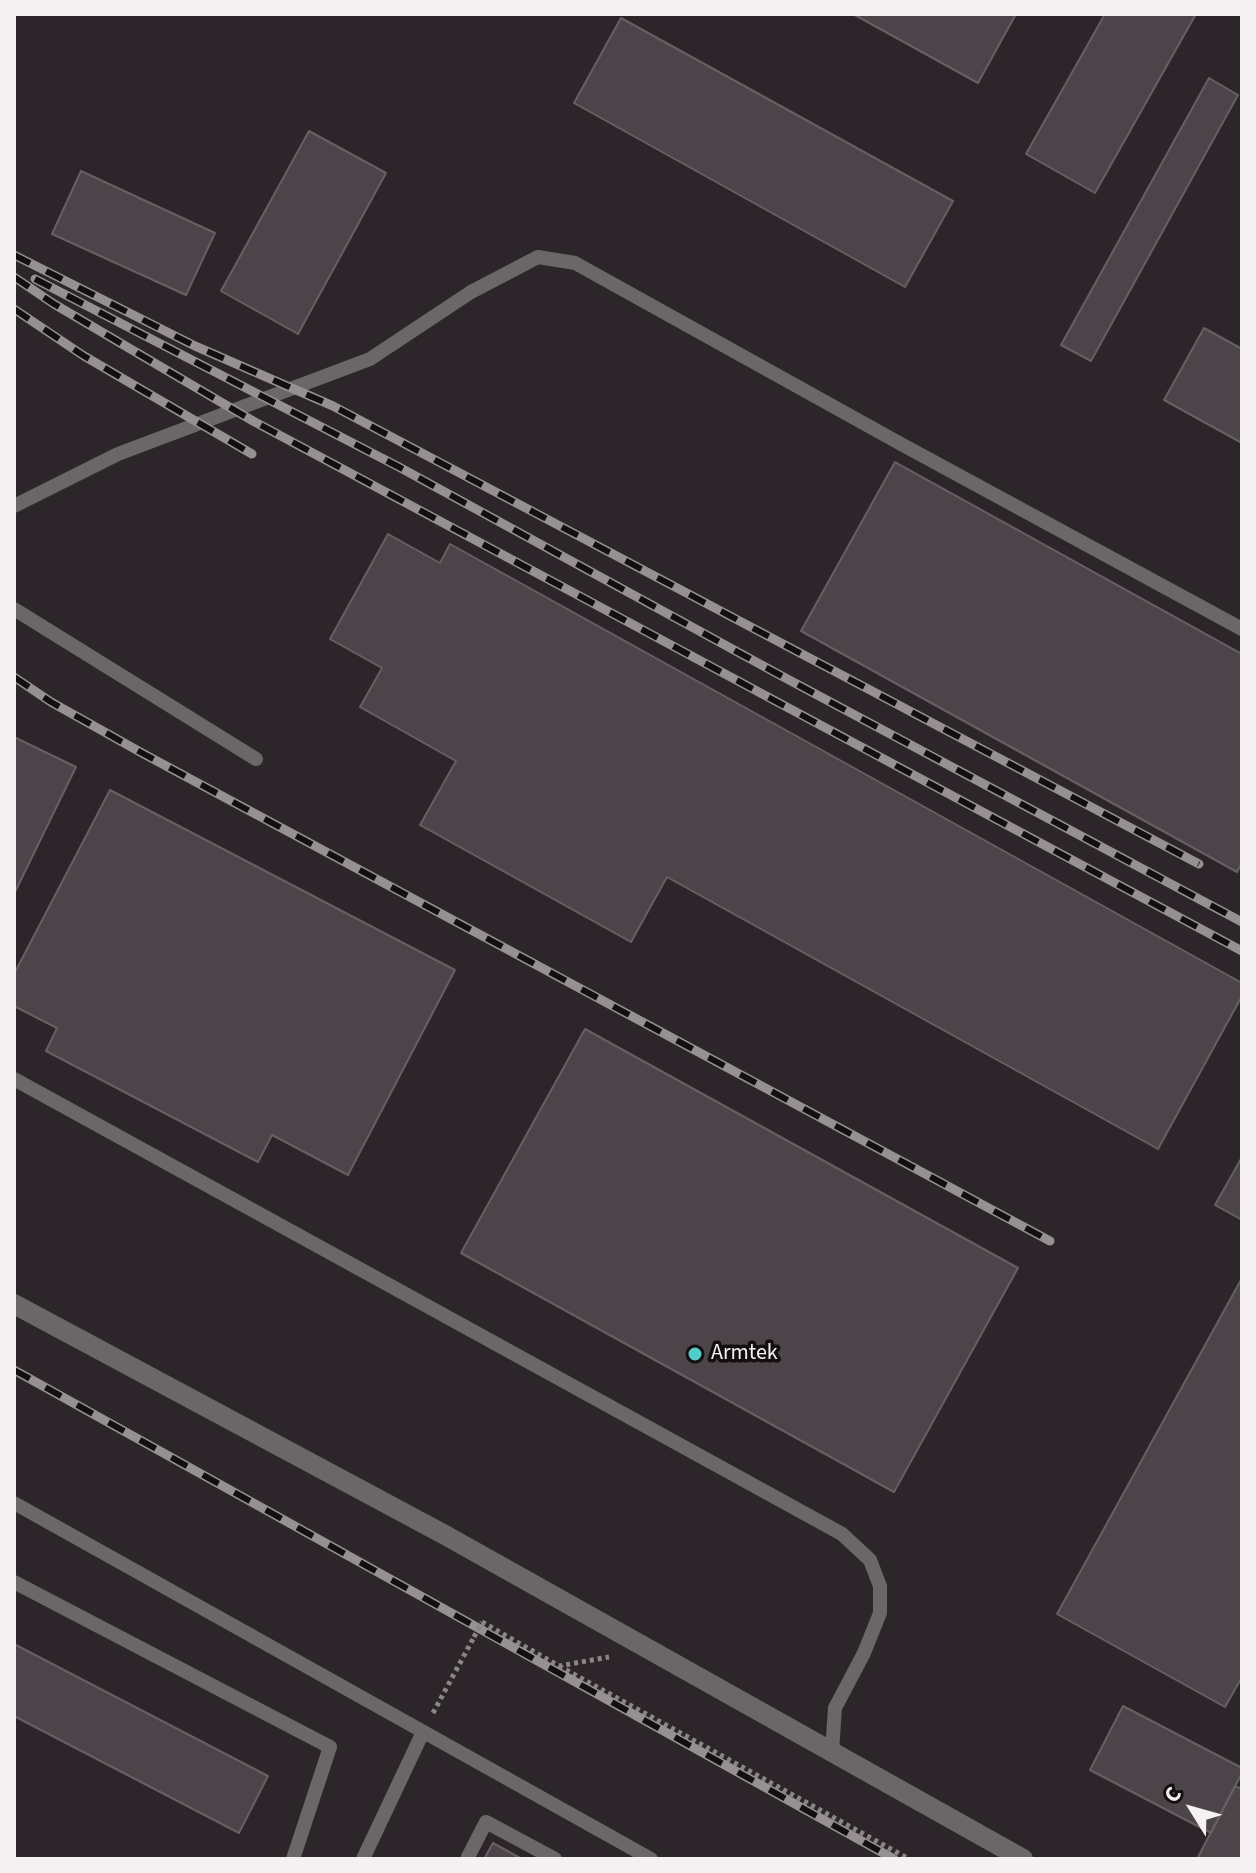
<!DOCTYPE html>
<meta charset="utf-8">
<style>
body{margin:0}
#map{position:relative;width:1256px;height:1873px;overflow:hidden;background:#2c2529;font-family:"Source Sans 3",sans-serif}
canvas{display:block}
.frame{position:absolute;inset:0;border:16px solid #f5f0f2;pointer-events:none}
.north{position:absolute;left:1152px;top:1769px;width:80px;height:80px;-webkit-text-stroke:6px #130f11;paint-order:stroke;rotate:307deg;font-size:22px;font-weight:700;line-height:32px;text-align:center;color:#f5f0f2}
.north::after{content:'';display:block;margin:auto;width:28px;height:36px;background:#f5f0f2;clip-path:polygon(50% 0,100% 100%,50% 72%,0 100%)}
</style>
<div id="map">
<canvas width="1256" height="1873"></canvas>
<div class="frame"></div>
<div class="north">С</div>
</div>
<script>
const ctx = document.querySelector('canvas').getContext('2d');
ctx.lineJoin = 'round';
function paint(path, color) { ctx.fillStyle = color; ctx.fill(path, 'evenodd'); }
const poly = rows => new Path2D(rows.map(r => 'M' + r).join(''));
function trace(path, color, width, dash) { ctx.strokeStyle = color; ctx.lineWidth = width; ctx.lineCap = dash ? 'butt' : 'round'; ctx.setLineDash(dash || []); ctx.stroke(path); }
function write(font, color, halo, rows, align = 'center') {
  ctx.font = font + ' "Source Sans 3",sans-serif'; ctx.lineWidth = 7; ctx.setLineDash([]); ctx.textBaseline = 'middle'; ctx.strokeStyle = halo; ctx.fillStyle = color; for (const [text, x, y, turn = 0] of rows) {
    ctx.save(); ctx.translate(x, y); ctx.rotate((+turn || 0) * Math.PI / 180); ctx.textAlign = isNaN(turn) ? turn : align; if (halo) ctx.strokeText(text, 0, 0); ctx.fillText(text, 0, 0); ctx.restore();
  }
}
const building = poly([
 [853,14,1016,14,978,83,853,14],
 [1105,14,1196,14,1095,193,1026,154,1105,14],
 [621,18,953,201,905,287,574,103,621,18],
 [1209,78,1238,95,1091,361,1061,345,1209,78],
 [309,131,386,173,298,334,221,291,309,131],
 [81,171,215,233,186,295,52,234,81,171],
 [1204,328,1242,349,1242,443,1164,400,1204,328],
 [895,462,1242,654,1242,863,1237,872,801,631,895,462],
 [388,534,440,563,450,544,1242,983,1242,996,1158,1149,667,877,631,942,420,825,456,761,360,707,382,668,330,639,388,534],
 [14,737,76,767,14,894,14,737],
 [110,790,455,970,348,1175,272,1135,258,1162,46,1051,57,1028,14,1006,14,974,110,790],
 [585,1029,1018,1268,894,1492,461,1253,585,1029],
 [1242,1157,1242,1220,1215,1205,1242,1157],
 [1242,1278,1242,1677,1225,1707,1057,1614,1242,1278],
 [14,1644,268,1776,239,1833,14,1716,14,1644],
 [1123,1706,1242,1768,1242,1773,1211,1833,1090,1770,1123,1706],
 [1235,1786,1242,1789,1242,1859,1197,1859,1235,1786],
 [493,1843,522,1859,484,1859,493,1843]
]);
paint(building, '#4c4449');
trace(building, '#685f64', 2);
trace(poly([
 [482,1622,559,1666,609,1657],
 [559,1666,909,1859],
 [433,1713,474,1637]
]), '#8b8588', 5, [4, 4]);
trace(poly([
 [14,506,118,454,370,359,471,292,538,257,575,263,901,444,1242,629],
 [14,609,256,759],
 [14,1079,842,1534,870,1560,880,1586,880,1613,864,1653,835,1708,832,1752],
 [14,1503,651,1859],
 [14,1582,330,1747,293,1859],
 [363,1859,423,1732],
 [467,1859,486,1822,555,1859]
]), '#6b6769', 14);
trace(poly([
 [14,1304,445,1535,1023,1859]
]), '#6b6769', 20);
const rail = poly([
 [14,255,195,346,333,406,1199,864],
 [14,277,54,304,253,421,1242,951],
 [35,279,399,467,778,674,1242,922],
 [14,309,84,356,252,454],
 [14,677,51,702,142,753,1050,1241],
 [14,1370,894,1859]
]);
trace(rail, '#969093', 9);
trace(rail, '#130f11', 6, [18]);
trace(poly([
 [474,1637,482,1622]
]), '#8b8588', 5, [4, 4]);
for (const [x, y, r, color] of [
 [695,1354,8,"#53cdca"]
]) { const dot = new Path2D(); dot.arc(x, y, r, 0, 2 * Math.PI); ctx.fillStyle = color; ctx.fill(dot); trace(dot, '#130f11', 3); }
write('22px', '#f5f0f2', '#130f11', [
 ["Armtek",711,1354]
], 'left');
</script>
